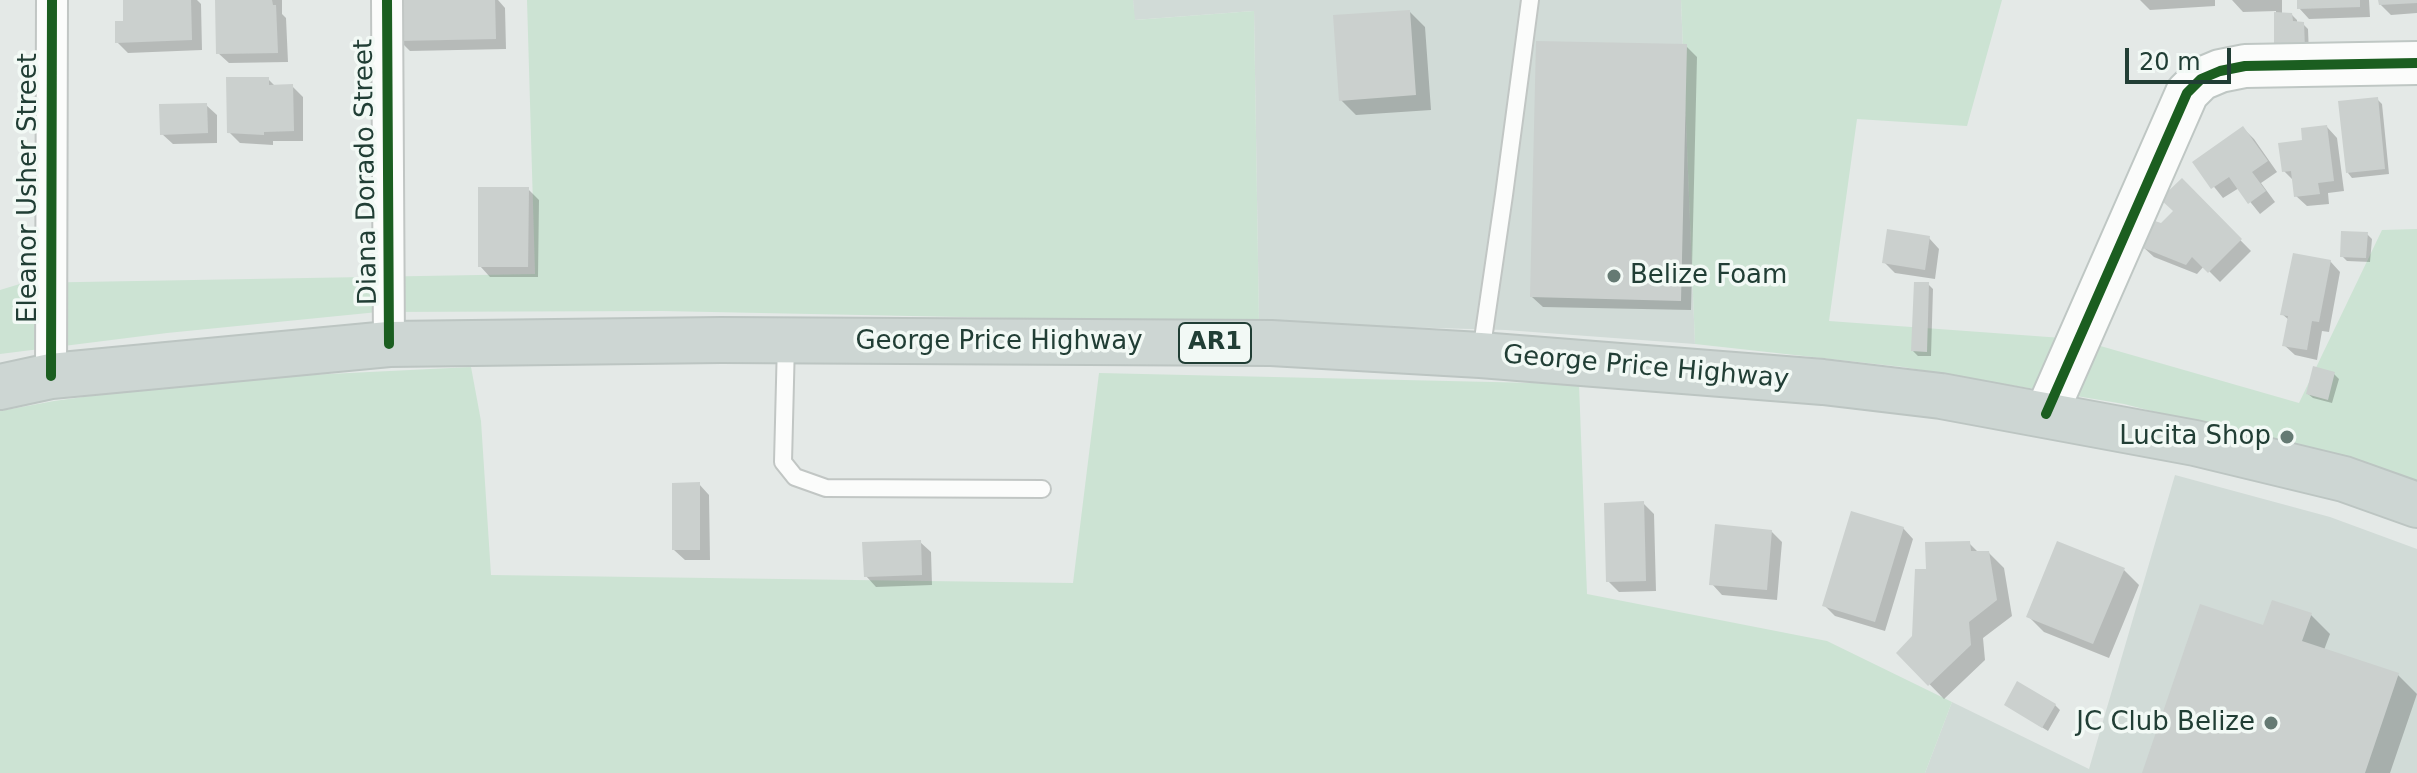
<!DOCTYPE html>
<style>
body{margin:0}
#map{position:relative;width:2417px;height:773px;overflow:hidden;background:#e4e9e7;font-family:"DejaVu Sans",sans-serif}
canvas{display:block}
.scale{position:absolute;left:2125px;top:48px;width:106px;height:36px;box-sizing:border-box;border:4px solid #213e35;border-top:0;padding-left:10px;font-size:24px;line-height:28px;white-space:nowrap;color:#213e35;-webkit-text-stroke:6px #f2f9f5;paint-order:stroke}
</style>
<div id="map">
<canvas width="2417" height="773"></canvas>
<div class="scale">20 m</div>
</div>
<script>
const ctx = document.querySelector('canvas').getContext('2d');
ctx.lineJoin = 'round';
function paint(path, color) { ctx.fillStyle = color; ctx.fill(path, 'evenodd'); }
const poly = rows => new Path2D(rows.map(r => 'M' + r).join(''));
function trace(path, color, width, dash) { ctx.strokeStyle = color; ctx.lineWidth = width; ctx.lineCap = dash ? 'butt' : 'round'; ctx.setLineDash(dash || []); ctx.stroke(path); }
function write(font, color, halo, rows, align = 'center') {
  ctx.font = font + ' "DejaVu Sans",sans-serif'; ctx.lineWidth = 7; ctx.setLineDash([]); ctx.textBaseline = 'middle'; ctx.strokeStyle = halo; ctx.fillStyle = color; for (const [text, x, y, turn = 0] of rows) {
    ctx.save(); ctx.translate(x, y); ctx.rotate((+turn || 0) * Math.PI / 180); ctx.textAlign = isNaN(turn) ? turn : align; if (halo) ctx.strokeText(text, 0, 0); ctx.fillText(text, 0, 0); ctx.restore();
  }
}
paint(poly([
 [1133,0,1681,0,1695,344,1506,330,1259,323,1254,11,1134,20],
 [2175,475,2330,517,2417,549,2417,773,1925,773,1952,702,2089,769]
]), '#d1dbd7');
paint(poly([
 [527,0,1133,0,1135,20,1254,11,1259,323,662,311,378,312,167,333,0,354,0,290,23,283,535,274],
 [1681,0,2002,0,1967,126,1857,119,1829,321,2076,339,2299,403,2382,230,2417,229,2417,487,2290,446,2124,404,1903,367,1695,344],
 [471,367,481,421,491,575,1073,583,1099,373,1579,384,1587,594,1827,641,1952,702,1925,773,0,773,0,411,54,401,207,380]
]), '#cce3d3');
paint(poly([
 [125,0,197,0,201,4,202,50,128,53,117,42,125,23],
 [217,0,282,0,282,14,286,18,288,62,229,63,218,53],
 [399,0,498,0,505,8,506,49,410,51,399,40],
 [2140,0,2215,0,2215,6,2150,10],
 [2232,0,2282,0,2282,15,2292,15,2297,20,2297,24,2303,24,2308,29,2309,55,2276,50,2276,11,2243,12],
 [2299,0,2369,0,2370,17,2309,19,2299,8],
 [2380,0,2417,0,2417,13,2391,15,2380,4],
 [1410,12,1425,27,1431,110,1356,115,1341,100],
 [1686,46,1697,57,1691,310,1543,307,1532,297],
 [268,79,276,87,292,86,303,97,303,141,273,141,273,145,240,143,229,132],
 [2377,99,2382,104,2389,174,2352,178,2348,173],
 [206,105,217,115,217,143,173,144,162,134],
 [2327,127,2337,138,2344,191,2328,193,2329,204,2307,206,2296,196,2295,182,2284,171,2305,142],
 [2243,128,2254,139,2277,172,2261,183,2275,202,2260,214,2239,188,2223,198,2195,163],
 [2182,181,2251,251,2220,282,2204,266,2197,274,2154,257,2143,247,2175,212],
 [528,189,539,200,538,277,490,277,480,266],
 [2367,234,2372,239,2370,262,2347,261,2342,256],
 [1929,238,1939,249,1935,279,1895,273,1884,262],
 [2330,261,2340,272,2329,332,2322,331,2317,360,2295,355,2284,345,2289,320,2282,314],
 [1928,284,1933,289,1931,356,1918,356,1913,351],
 [2334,374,2339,379,2332,403,2313,398,2308,394],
 [699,484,709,495,710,560,685,560,674,550],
 [1643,503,1654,514,1656,591,1619,592,1608,581],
 [1903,528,1913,539,1885,631,1835,616,1824,605],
 [1771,531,1782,542,1777,600,1722,595,1712,584],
 [920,542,931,552,932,585,876,587,866,576],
 [1969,543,1979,553,1989,553,2004,568,2012,616,1983,638,1985,660,1944,699,1899,653,1914,637,1928,572],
 [2123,569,2139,585,2109,658,2044,632,2029,617],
 [2311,615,2330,634,2324,650,2398,675,2417,694,2390,773,2144,773,2265,627],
 [2006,705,2055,705,2060,710,2048,731]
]), '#0003');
paint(poly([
 [123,0,191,0,192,40,115,43,115,21,123,21],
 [215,0,272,0,273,5,276,5,278,53,216,54],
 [397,0,495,0,496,39,397,41],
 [2297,0,2360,0,2360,7,2297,9],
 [2378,0,2417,0,2417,3,2379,5],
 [1410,10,1416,95,1339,101,1333,15],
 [2274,12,2292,13,2293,21,2304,22,2305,50,2274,50],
 [1536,41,1687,44,1681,301,1530,297],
 [226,77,269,77,269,85,293,84,294,131,264,132,264,135,227,133],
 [2378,97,2385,169,2346,173,2338,101],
 [207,103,208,133,160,135,159,104],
 [2327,125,2334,181,2318,183,2320,194,2294,197,2291,171,2282,172,2278,143,2302,140,2301,128],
 [2243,126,2268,161,2252,172,2266,191,2248,204,2229,177,2211,189,2192,162],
 [2182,178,2242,239,2208,273,2192,257,2186,265,2141,247,2152,220,2161,223,2173,211,2160,199],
 [478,187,529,187,528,267,478,267],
 [1887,229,1930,236,1925,270,1882,263],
 [2341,231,2368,232,2366,258,2340,257],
 [2293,253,2331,260,2319,322,2312,321,2307,350,2282,346,2288,316,2280,315],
 [1914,282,1929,282,1927,352,1911,351],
 [2313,366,2335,372,2328,400,2306,394],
 [700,482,700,550,672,550,672,483],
 [1644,501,1646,581,1606,582,1604,503],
 [1851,511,1904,527,1875,622,1822,606],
 [1715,524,1772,530,1767,590,1709,585],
 [921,540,922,575,864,577,862,542],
 [1970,541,1971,551,1989,551,1997,600,1969,622,1971,645,1928,686,1896,653,1912,636,1915,569,1926,569,1925,542],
 [2057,541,2125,568,2093,644,2026,617],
 [2272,600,2312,613,2302,641,2399,673,2365,773,2142,773,2200,604,2263,625],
 [2017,681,2056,704,2042,728,2004,705]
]), '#cbd0ce');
const lane = poly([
 [786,342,783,462,795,477,826,488,1042,489],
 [1481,353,1504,195,1530,0]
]);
const street = poly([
 [387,0,389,344],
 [51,376,52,0]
]);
const secondary = poly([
 [2046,414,2187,93,2201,79,2220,71,2245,66,2417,63]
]);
const primary = poly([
 [0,387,51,376,389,344,721,340,1271,343,1480,355,1823,382,1941,396,2195,443,2344,479,2417,505]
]);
trace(lane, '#c1c6c4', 20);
trace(street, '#c1c6c4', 34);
trace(secondary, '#bfc7c4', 46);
trace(primary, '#bcc5c2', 48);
trace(lane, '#fbfcfb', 16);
trace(street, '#fbfcfb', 30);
trace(secondary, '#fbfcfb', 42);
trace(primary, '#cdd6d3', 44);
trace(poly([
 [387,0,389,344],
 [51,376,52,0],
 [2046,414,2187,93,2201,79,2220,71,2245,66,2417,63]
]), '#1b5e20', 10);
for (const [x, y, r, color] of [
 [1614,276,8,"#657a73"],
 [2287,437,8,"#657a73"],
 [2271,723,8,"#657a73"]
]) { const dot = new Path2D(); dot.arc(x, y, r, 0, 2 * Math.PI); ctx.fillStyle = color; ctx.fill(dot); trace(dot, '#f2f9f5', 3); }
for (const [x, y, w] of [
 [1215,343,72]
]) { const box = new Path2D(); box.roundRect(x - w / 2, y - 20, w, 40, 6); ctx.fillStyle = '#f2f9f5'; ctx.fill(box); trace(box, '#213e35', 2); }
write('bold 24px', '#213e35', null, [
 ["AR1",1215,343]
]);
write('26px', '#213e35', '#f2f9f5', [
 ["Diana Dorado Street",367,172,-91],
 ["Eleanor Usher Street",29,188,-90],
 ["George Price Highway",999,342],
 ["George Price Highway",1646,368,5]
]);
write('26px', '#213e35', '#f2f9f5', [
 ["Belize Foam",1630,276,"left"],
 ["Lucita Shop",2271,437],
 ["JC Club Belize",2255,723]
], 'right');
</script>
